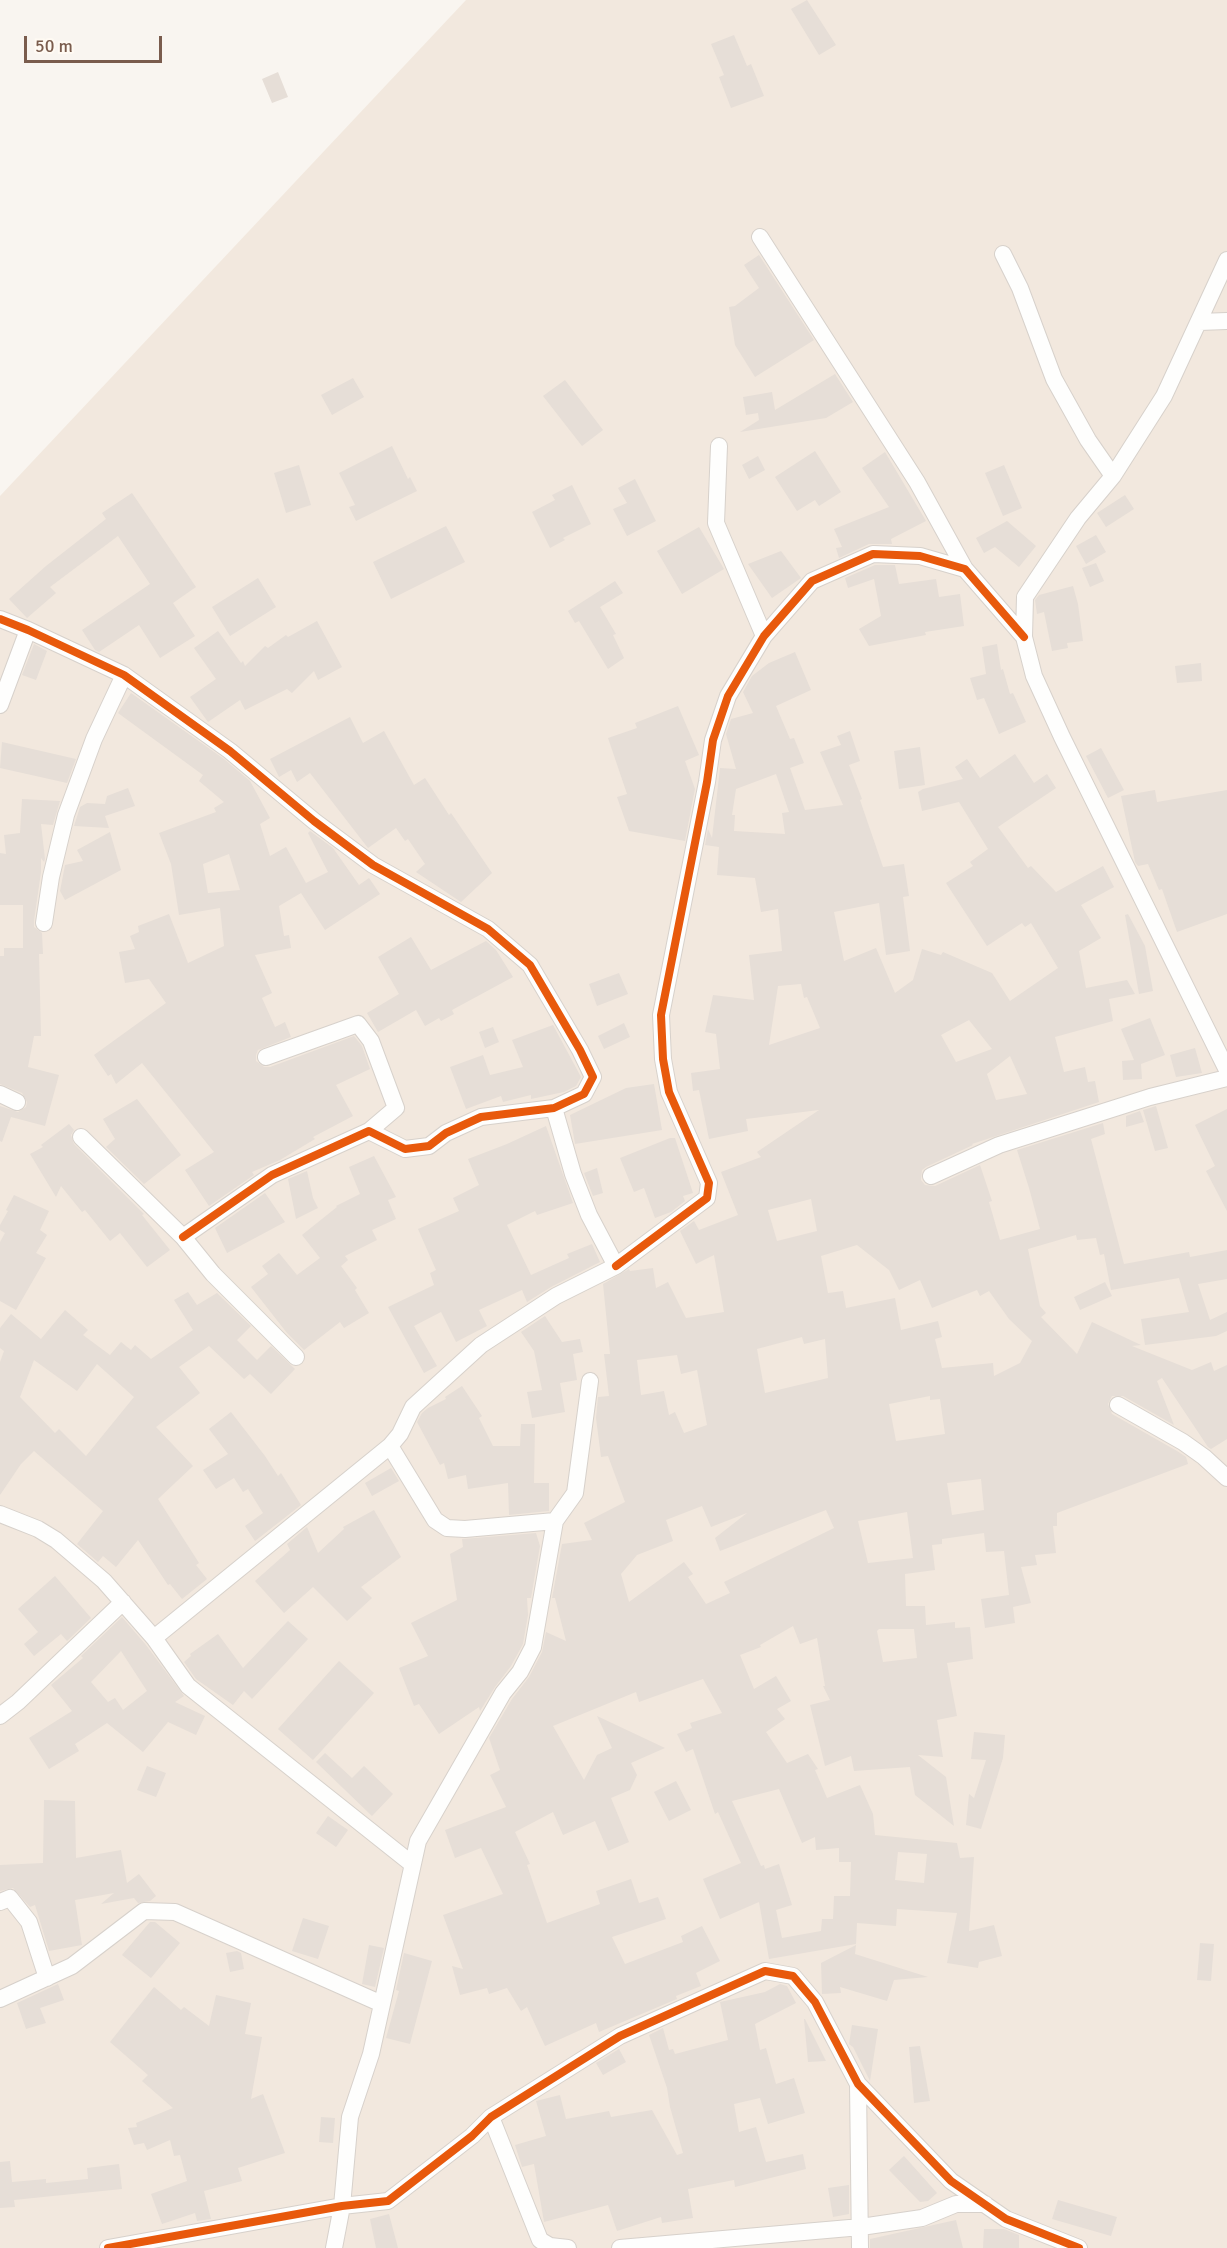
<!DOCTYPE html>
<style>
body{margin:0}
#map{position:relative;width:1227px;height:2248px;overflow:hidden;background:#f9f5f0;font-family:Signika,sans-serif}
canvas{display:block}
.scale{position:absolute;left:24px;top:36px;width:138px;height:27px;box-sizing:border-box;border:3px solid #7a5c4d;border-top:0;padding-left:8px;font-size:18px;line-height:21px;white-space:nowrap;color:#7a5c4d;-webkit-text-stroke:4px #fffaf3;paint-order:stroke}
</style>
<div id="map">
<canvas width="1227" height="2248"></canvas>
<div class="scale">50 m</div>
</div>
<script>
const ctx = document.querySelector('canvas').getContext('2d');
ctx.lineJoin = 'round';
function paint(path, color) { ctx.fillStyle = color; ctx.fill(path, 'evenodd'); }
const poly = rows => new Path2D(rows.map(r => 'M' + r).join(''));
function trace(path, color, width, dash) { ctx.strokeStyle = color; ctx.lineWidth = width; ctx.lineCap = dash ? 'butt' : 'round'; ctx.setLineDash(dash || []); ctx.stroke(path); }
paint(poly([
 [466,0,1227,0,1227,2248,0,2248,0,496]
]), '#f2e8de');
paint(poly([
 [807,0,836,45,819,55,791,9],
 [734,35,747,66,751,64,764,96,731,108,719,77,724,75,711,44],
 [278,72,288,97,272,103,262,79],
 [759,255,814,340,755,377,735,345,729,307,735,306,759,288,744,265],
 [835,374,853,402,826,418,740,432,759,420,758,413,746,415,743,397,772,392,775,410],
 [353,378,364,397,332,415,321,395],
 [565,380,603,430,582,446,543,396],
 [392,446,408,479,410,477,417,491,356,521,349,507,355,505,339,473],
 [815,451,841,492,819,506,815,500,797,511,775,477],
 [885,452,926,521,891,539,892,544,869,544,839,558,836,548,842,547,834,529,889,507,862,468],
 [758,456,765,470,749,479,742,465],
 [299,465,311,505,286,513,274,473],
 [1004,465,1022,508,1003,516,985,473],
 [635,479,656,521,627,536,613,509,627,503,618,488],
 [572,485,591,524,563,538,565,540,550,548,532,512,555,500,552,495],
 [132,493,196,587,173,603,195,636,160,658,139,625,99,652,95,650,82,630,150,584,118,536,50,587,56,593,27,618,9,599,46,566,106,519,102,513],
 [1125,495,1134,509,1106,527,1097,513],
 [1007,521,1036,546,1019,567,995,547,984,553,976,538],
 [446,526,465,562,391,599,373,562],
 [699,527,724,569,682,594,657,551],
 [1096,535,1106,552,1086,564,1076,546],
 [781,551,801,578,772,598,748,564],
 [1096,563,1104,581,1090,587,1082,568],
 [875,565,895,565,899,584,936,579,939,597,960,594,964,626,925,632,926,635,869,646,859,629,881,616,874,579,848,588,845,578],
 [258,578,276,607,230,636,212,607],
 [615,581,623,593,600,607,616,634,613,635,624,658,608,669,579,621,575,623,568,611],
 [1073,586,1078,604,1083,641,1067,643,1068,648,1052,651,1044,612,1037,614,1035,600,1039,595],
 [317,621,342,667,318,680,314,671,292,693,287,689,245,710,240,700,208,722,190,697,216,679,194,648,218,631,241,663,243,661,245,666,265,646,268,648,286,635,288,637],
 [34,644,47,651,36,680,22,675],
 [997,644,1001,670,1003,669,1010,694,1013,693,1026,722,999,734,984,698,977,700,970,678,986,674,982,647],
 [795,652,811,690,776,706,790,739,794,738,804,763,790,768,805,810,843,805,820,752,841,745,837,736,850,731,860,761,849,765,862,799,860,800,883,867,904,864,909,896,903,897,910,951,886,955,879,903,834,912,844,961,876,948,895,993,913,980,922,949,941,955,943,952,992,973,1010,1001,1058,968,1031,923,1025,927,1022,923,987,946,946,883,973,866,970,862,988,849,959,802,922,811,918,792,923,789,963,779,955,767,967,759,980,778,1015,754,1034,783,1047,774,1056,788,998,827,1028,868,1031,866,1056,892,1103,866,1114,887,1081,905,1101,938,1079,951,1086,988,1127,980,1135,994,1109,999,1113,1021,1055,1037,1064,1072,1085,1067,1088,1082,1095,1081,1099,1102,972,1144,973,1145,926,1167,922,1170,921,1180,925,1185,935,1186,980,1165,992,1201,989,1202,1000,1240,1040,1229,1029,1188,1017,1150,1103,1123,1105,1134,1091,1139,1124,1264,1189,1252,1190,1257,1227,1250,1227,1279,1198,1284,1210,1320,1227,1312,1227,1331,1216,1336,1145,1345,1141,1319,1189,1312,1179,1278,1111,1290,1104,1254,1100,1255,1096,1238,1077,1240,1076,1235,1028,1249,1040,1306,1046,1313,1041,1317,1077,1354,1092,1322,1141,1345,1132,1346,1192,1370,1211,1362,1214,1371,1227,1365,1227,1439,1211,1449,1208,1447,1162,1378,1157,1381,1174,1425,1123,1396,1112,1396,1108,1404,1112,1414,1177,1451,1186,1457,1188,1464,1057,1513,1057,1526,1053,1526,1056,1553,1035,1555,1037,1565,1021,1567,1031,1603,1013,1607,1015,1623,985,1628,981,1599,1009,1595,1004,1551,986,1552,984,1533,942,1539,942,1544,932,1545,935,1570,905,1574,906,1606,925,1606,926,1625,955,1622,955,1628,970,1627,973,1659,947,1663,957,1716,937,1720,943,1757,918,1755,946,1777,954,1826,915,1795,910,1767,854,1771,851,1756,825,1766,810,1705,830,1700,823,1686,825,1686,817,1638,800,1644,793,1626,760,1645,761,1647,740,1655,754,1689,776,1676,791,1701,777,1709,785,1719,766,1732,787,1763,808,1754,818,1769,815,1770,827,1798,860,1785,873,1814,875,1835,957,1843,960,1858,974,1857,969,1931,994,1925,1002,1956,979,1962,978,1968,947,1963,957,1913,897,1909,896,1926,857,1923,856,1944,769,1959,759,1902,720,1919,703,1879,741,1863,718,1812,715,1814,693,1749,686,1752,677,1734,692,1728,690,1723,722,1713,703,1679,639,1702,636,1692,553,1726,584,1780,597,1755,612,1748,597,1716,665,1748,631,1763,637,1775,630,1790,611,1798,629,1842,608,1851,595,1821,563,1835,553,1812,515,1832,530,1864,527,1865,547,1923,600,1904,596,1891,631,1879,639,1903,658,1897,666,1919,612,1937,625,1964,683,1942,681,1936,702,1926,720,1961,696,1973,701,1986,676,1996,677,1999,599,2032,596,2023,545,2046,527,2007,521,2011,507,1988,489,1994,487,1988,460,1995,452,1966,463,1969,443,1915,503,1894,481,1848,455,1858,445,1830,506,1807,490,1775,500,1770,489,1738,512,1699,529,1677,542,1652,546,1632,566,1641,555,1598,552,1598,562,1544,592,1540,584,1523,625,1502,608,1456,601,1457,596,1418,598,1397,609,1396,604,1354,610,1354,603,1284,629,1269,630,1271,653,1268,656,1288,668,1282,686,1318,724,1312,714,1255,696,1264,680,1231,694,1221,699,1230,738,1215,721,1172,761,1157,757,1152,819,1110,746,1119,748,1131,709,1139,699,1090,693,1091,691,1073,720,1069,716,1034,705,1032,713,995,754,1000,749,955,782,951,778,909,761,912,755,878,717,875,719,847,705,845,708,829,712,838,720,768,736,769,726,734,731,719,753,713,743,692,752,676,769,663],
 [776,774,789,812,782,813,785,834,734,831,735,815,732,815,736,789],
 [801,984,804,998,807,997,820,1028,769,1045,778,986],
 [969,1020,992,1049,956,1062,941,1035],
 [1010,1056,1027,1094,996,1100,987,1074],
 [811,1199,817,1231,777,1241,768,1210],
 [857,1245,889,1270,899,1290,920,1280,932,1308,977,1290,980,1296,989,1291,1009,1319,1032,1341,1020,1363,994,1376,993,1363,942,1368,935,1339,942,1337,938,1321,901,1330,895,1298,846,1308,843,1291,828,1293,821,1256],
 [802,1337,804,1344,825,1339,828,1378,765,1393,757,1349],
 [677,1355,681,1374,697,1370,707,1425,684,1433,675,1412,669,1415,664,1391,641,1395,637,1360],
 [930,1396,930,1400,940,1399,945,1434,896,1441,889,1404],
 [981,1479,984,1510,952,1515,947,1483],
 [702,1506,711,1527,747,1513,715,1538,720,1551,826,1510,834,1528,724,1582,730,1593,706,1604,688,1577,693,1574,684,1562,629,1602,621,1574,637,1555,673,1541,666,1520],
 [907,1512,913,1558,868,1563,858,1521],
 [879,1629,914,1629,917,1658,883,1662,877,1631],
 [779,1789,802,1843,815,1837,816,1850,839,1848,839,1862,851,1862,850,1896,834,1896,833,1919,822,1919,821,1931,782,1938,776,1910,792,1905,779,1864,765,1869,764,1865,761,1866,732,1801],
 [898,1852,927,1854,924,1883,895,1880],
 [1201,663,1202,681,1177,683,1175,666],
 [131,693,224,759,250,781,270,818,260,824,270,856,286,847,306,883,328,872,308,833,310,831,333,848,359,885,369,878,380,894,325,930,301,893,279,906,284,936,289,935,291,948,255,955,272,993,262,998,275,1027,285,1022,291,1037,258,1050,256,1055,256,1061,264,1067,270,1067,354,1036,362,1046,370,1069,336,1085,353,1116,313,1137,315,1139,280,1160,252,1172,254,1175,209,1206,185,1170,214,1152,142,1063,116,1084,111,1074,108,1076,94,1055,166,1003,149,979,125,983,119,952,135,949,130,936,139,932,138,926,169,914,188,963,224,946,220,908,179,915,171,864,159,833,216,812,214,808,224,802,199,781,203,775,118,713],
 [229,854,240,890,208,893,203,864],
 [678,706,699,755,685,761,695,789,685,841,629,831,617,797,627,794,608,738,637,728,635,723],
 [350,717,363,743,384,731,414,785,425,778,449,815,451,813,492,873,461,902,416,872,425,864,408,839,405,841,396,828,368,848,310,773,297,782,291,770,279,777,270,759],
 [2,742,76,759,67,783,0,768],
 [920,747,925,785,899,789,894,751],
 [1101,748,1124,790,1108,798,1086,756],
 [128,788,135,806,105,816,109,828,74,826,80,807,87,803,105,804,107,796],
 [1155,790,1157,802,1227,790,1227,914,1177,932,1162,889,1159,890,1148,864,1138,866,1135,862,1121,796],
 [22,799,60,801,53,825,41,824,45,859,44,862,41,858,41,872,34,921,34,927,42,933,43,954,39,954,41,1036,34,1036,28,1067,59,1075,45,1126,11,1117,2,1142,0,1141,0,1106,18,1112,26,1107,27,1102,22,1093,0,1084,0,956,4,956,4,948,23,948,23,905,0,905,0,853,6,854,4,835,20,833],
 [110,832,121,870,65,900,60,891,65,865,83,861,77,850],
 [1128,914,1145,946,1153,991,1139,994,1125,915],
 [411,937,431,970,486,941,496,950,513,977,452,1010,454,1014,441,1021,439,1018,425,1026,416,1010,378,1032,367,1013,399,994,378,957],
 [619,973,628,994,597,1006,589,984],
 [1150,1018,1165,1055,1141,1064,1142,1079,1123,1080,1122,1061,1134,1060,1121,1029],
 [624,1023,630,1037,604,1049,598,1036],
 [553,1025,581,1077,576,1086,564,1092,531,1099,531,1095,503,1102,501,1096,466,1109,450,1067,483,1055,490,1075,523,1067,512,1040],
 [493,1027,499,1042,485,1048,479,1032],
 [1195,1048,1202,1073,1176,1077,1170,1055],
 [654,1084,662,1130,575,1144,570,1115,626,1088],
 [137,1099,181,1155,144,1184,106,1147,115,1139,103,1119],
 [1156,1106,1168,1148,1155,1151,1143,1110],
 [1227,1109,1227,1211,1206,1171,1215,1166,1195,1125],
 [1140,1111,1144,1122,1126,1127,1126,1116],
 [69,1124,74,1130,71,1135,74,1144,144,1214,142,1215,170,1250,147,1267,120,1233,110,1241,85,1210,82,1212,61,1186,56,1197,30,1154,43,1147,41,1145],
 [546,1126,573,1203,537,1215,535,1211,507,1225,531,1275,569,1258,567,1254,592,1244,600,1262,551,1287,527,1302,522,1290,479,1310,487,1326,456,1342,441,1312,414,1326,437,1366,424,1373,388,1307,434,1285,430,1273,436,1270,418,1229,459,1211,453,1198,479,1185,468,1159,507,1144],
 [670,1138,675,1138,693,1193,683,1196,685,1201,671,1212,655,1218,644,1188,634,1192,620,1158],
 [374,1156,396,1197,388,1200,396,1219,372,1230,377,1240,345,1256,348,1260,341,1266,357,1288,355,1290,369,1313,344,1328,340,1322,304,1350,287,1333,251,1287,268,1274,262,1266,279,1253,297,1275,320,1258,302,1235,337,1207,336,1206,360,1194,349,1167],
 [597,1168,603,1193,593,1196,584,1173],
 [307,1171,313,1198,318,1208,296,1219,288,1179],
 [265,1193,285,1222,227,1253,215,1228],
 [14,1195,49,1211,40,1230,47,1235,36,1253,46,1258,16,1310,0,1301,0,1242,5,1233,0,1230,0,1225,8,1211,6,1210],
 [1105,1282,1112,1296,1080,1310,1074,1297],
 [188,1292,197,1305,217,1293,251,1326,237,1340,257,1360,271,1346,295,1369,271,1394,250,1374,244,1379,209,1346,179,1367,200,1393,156,1427,193,1466,158,1499,199,1563,196,1565,207,1579,182,1599,170,1584,168,1585,138,1540,116,1567,103,1556,98,1562,77,1544,103,1511,34,1451,21,1464,0,1495,0,1362,4,1351,0,1348,0,1328,11,1314,41,1339,65,1310,88,1330,83,1335,110,1355,121,1342,131,1350,135,1345,151,1359,193,1330,174,1300],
 [34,1360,77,1391,97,1364,134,1397,86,1456,59,1429,55,1433,20,1397],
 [545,1316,562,1342,580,1339,583,1352,573,1354,577,1380,560,1383,565,1412,532,1418,527,1392,542,1390,534,1351,521,1332],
 [462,1386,482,1416,479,1418,493,1446,520,1446,521,1424,535,1424,534,1483,549,1483,549,1511,509,1515,508,1483,468,1489,466,1475,448,1479,444,1463,440,1465,417,1422,422,1413,428,1408,446,1399,445,1397],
 [231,1412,265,1456,278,1476,281,1473,301,1505,255,1541,245,1526,263,1513,248,1489,243,1492,234,1478,216,1489,203,1470,228,1454,209,1429],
 [391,1468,399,1481,372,1496,365,1483],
 [374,1510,401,1557,361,1587,372,1598,347,1621,313,1587,284,1613,255,1581,290,1550,287,1544,307,1527,318,1553,344,1529,343,1527],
 [536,1533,540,1546,531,1598,527,1598,528,1615,523,1644,511,1666,495,1687,480,1711,479,1707,439,1734,419,1704,414,1706,399,1668,428,1656,411,1623,457,1600,450,1554,463,1547,462,1539],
 [55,1576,91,1618,67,1641,61,1634,34,1656,24,1644,38,1632,18,1609],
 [122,1617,146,1645,184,1696,175,1702,205,1716,196,1735,168,1722,143,1752,107,1723,75,1744,79,1751,49,1769,29,1738,72,1711,51,1685,83,1658,81,1656],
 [121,1651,147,1691,123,1710,115,1698,108,1702,91,1682],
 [288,1621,308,1639,252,1699,244,1691,233,1705,196,1679,184,1662,191,1656,190,1654,218,1634,243,1668],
 [339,1661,374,1693,313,1760,278,1729],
 [974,1732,1005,1735,1003,1758,981,1829,966,1825,969,1794,974,1798,986,1760,971,1759],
 [325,1753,352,1778,364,1766,393,1794,372,1816,316,1762],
 [147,1766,166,1773,156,1797,137,1790],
 [676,1781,691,1810,669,1821,654,1792],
 [44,1800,75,1801,76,1858,121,1850,127,1883,139,1874,156,1896,150,1901,138,1903,134,1898,101,1904,114,1893,75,1900,82,1945,49,1951,35,1905,30,1907,13,1888,0,1891,0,1865,43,1863],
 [328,1816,348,1830,336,1847,316,1833],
 [303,1918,329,1926,318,1959,292,1951],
 [150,1922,155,1922,180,1943,151,1978,122,1955],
 [1200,1943,1214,1944,1211,1981,1197,1980],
 [369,1945,384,1948,375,1987,362,1984],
 [856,1945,855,1954,928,1977,894,1980,887,2001,840,1987,841,1993,822,1994,821,1963],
 [237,1951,241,1953,244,1969,230,1972,226,1953],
 [404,1953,432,1961,410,2044,386,2038,399,1991,396,1990],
 [58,1984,64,2000,40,2008,46,2023,26,2029,17,2003],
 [780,1984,787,1986,796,2003,755,2024,760,2050,766,2048,776,2084,794,2078,805,2113,768,2124,760,2098,734,2104,739,2132,756,2127,766,2162,803,2154,806,2169,735,2187,734,2180,688,2189,693,2218,662,2223,661,2217,617,2231,608,2205,544,2222,534,2164,522,2167,515,2145,546,2136,536,2101,560,2095,566,2119,609,2111,611,2117,652,2110,677,2155,683,2153,670,2107,667,2088,649,2035,663,2028,669,2050,673,2049,675,2054,728,2040,720,2002,765,1992],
 [154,1987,181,2010,184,2007,209,2026,216,1995,251,2003,245,2034,262,2037,251,2099,263,2094,285,2153,238,2168,242,2181,204,2191,211,2219,197,2221,195,2213,162,2224,151,2194,187,2181,180,2155,174,2156,170,2140,147,2150,144,2143,134,2145,128,2128,137,2127,136,2123,173,2108,142,2081,148,2075,110,2042],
 [804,2019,805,2019,826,2061,808,2062],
 [852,2025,878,2029,870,2081,853,2047,849,2044],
 [920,2046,930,2101,914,2103,909,2047],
 [619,2049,626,2062,603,2075,596,2063],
 [321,2117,335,2118,333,2143,319,2142],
 [904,2156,937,2193,928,2201,920,2202,889,2170],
 [10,2161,12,2182,46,2179,46,2183,88,2179,87,2168,119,2164,122,2189,14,2200,15,2207,0,2208,0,2162],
 [849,2185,849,2214,833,2217,828,2188],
 [1058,2200,1117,2217,1111,2236,1052,2219],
 [389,2214,398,2248,376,2248,370,2219],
 [956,2220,963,2248,870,2248,870,2239],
 [984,2229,1004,2229,1019,2235,1019,2248,983,2248]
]), '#e6ded7');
const street = poly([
 [760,237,917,482,965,569],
 [1003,254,1020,288,1054,379,1088,440,1113,476],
 [1227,260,1164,396,1113,476,1078,518,1025,597,1024,637,1034,676,1062,737,1227,1070],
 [1199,322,1227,321],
 [719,446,716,523,764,636],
 [0,619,28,630,124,675,230,751,314,821,373,865,488,929,530,965,580,1050,593,1077,584,1094,554,1108,481,1117,446,1133,429,1146,405,1149,369,1131,272,1175,183,1237],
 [0,705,28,630],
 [44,923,51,877,66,815,94,739,124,675],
 [266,1057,358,1024,371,1041,396,1108,369,1131],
 [0,1094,17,1102],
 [554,1108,573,1174,589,1215,616,1266,556,1296,481,1345,413,1407,400,1434,390,1446,435,1520,447,1528,465,1529,555,1521],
 [81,1137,183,1237,213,1274,296,1357],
 [931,1176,999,1145,1150,1097,1227,1078],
 [616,1266,707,1198,709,1183,669,1092,663,1059,661,1015,707,782,713,740,728,696,764,636,812,581,873,554,920,556,965,569,1024,637],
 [1118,1405,1183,1442,1204,1457,1227,1478],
 [0,1514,38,1529,56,1540,104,1581,154,1638,188,1686,412,1864],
 [154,1638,390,1446],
 [0,1716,18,1702,123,1602],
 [0,1902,10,1898,29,1922,47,1978],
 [0,1999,72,1966,144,1911,175,1912,382,2004],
 [858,2084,860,2248],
 [491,2117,540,2240,550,2246,568,2248],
 [108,2248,342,2206,388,2201,472,2136,491,2117,620,2036,765,1971,793,1976,815,2002,858,2084,951,2181,1006,2219,1079,2248],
 [334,2248,342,2206,350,2117,371,2054,418,1841,503,1693,520,1672,533,1647,555,1521,575,1493,590,1381],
 [620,2248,861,2227,922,2218,956,2204,985,2204]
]);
trace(street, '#d7d1cb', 18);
trace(street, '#fefefd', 16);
trace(poly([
 [0,619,28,630,124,675,230,751,314,821,373,865,488,929,530,965,580,1050,593,1077,584,1094,554,1108,481,1117,446,1133,429,1146,405,1149,369,1131,272,1175,183,1237],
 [616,1266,707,1198,709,1183,669,1092,663,1059,661,1015,707,782,713,740,728,696,764,636,812,581,873,554,920,556,965,569,1024,637],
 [108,2248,342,2206,388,2201,472,2136,491,2117,620,2036,765,1971,793,1976,815,2002,858,2084,951,2181,1006,2219,1079,2248]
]), '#e8590c', 8);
</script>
